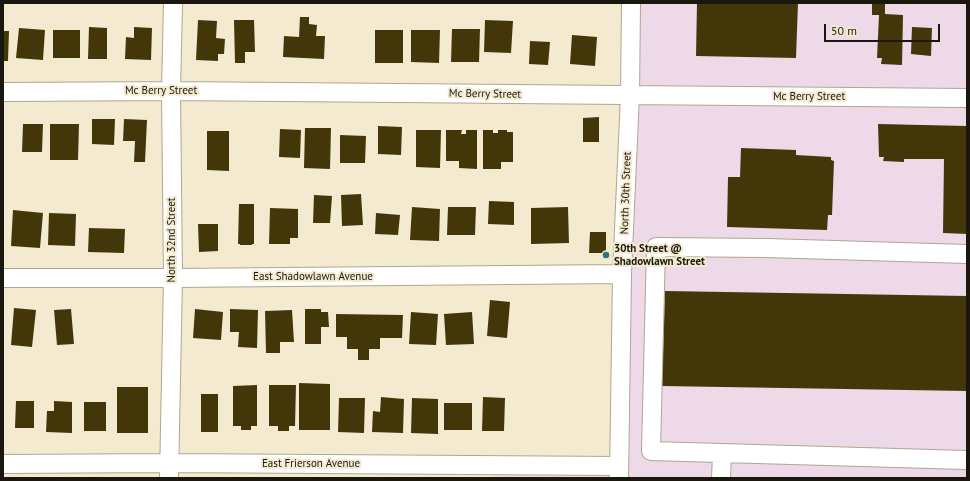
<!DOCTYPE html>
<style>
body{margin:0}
#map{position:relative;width:970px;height:481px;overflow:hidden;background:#f3eacf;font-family:"PT Sans",sans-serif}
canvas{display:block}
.frame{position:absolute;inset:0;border:4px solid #1a170e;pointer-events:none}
.scale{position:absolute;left:824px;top:24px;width:116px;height:18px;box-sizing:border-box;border:2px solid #1a170e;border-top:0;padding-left:5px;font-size:12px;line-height:14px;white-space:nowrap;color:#1a170e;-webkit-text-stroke:3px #f3eacf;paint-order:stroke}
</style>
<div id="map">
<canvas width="970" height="481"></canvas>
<div class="frame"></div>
<div class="scale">50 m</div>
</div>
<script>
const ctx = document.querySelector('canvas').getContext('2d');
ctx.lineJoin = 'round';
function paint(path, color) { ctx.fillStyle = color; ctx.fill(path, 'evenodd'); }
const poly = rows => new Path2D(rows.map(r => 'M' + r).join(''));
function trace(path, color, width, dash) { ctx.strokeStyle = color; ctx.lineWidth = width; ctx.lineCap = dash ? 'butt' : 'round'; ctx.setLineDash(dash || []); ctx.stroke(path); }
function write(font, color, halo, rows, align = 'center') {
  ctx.font = font + ' "PT Sans",sans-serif'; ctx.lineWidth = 4; ctx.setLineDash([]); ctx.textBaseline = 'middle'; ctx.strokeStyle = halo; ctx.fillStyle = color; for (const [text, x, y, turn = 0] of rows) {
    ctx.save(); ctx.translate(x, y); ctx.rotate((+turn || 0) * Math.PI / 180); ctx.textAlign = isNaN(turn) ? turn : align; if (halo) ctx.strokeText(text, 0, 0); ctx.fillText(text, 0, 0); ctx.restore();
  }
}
paint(poly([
 [639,3,967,3,967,89,638,86],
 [637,104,967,107,967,478,627,478,630,274],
 [494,474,611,474,611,478,494,478]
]), '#eed9e9');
paint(poly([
 [697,3,798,3,796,58,696,56],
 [872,3,885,3,885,14,903,15,902,65,881,64,882,58,877,58,879,15,872,15],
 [300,17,309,17,309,24,317,25,316,36,325,36,324,59,283,57,284,36,299,37],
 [198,20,217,21,216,38,225,39,224,54,218,54,218,61,196,60],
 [234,20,254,20,255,52,245,52,245,63,235,63],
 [485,20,513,21,511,53,484,52],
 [89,27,107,28,107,59,88,59],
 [134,27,152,28,151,60,125,59,126,37,134,38],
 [912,27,932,28,931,56,911,54],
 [19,28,45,30,43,60,16,58],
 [452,29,480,29,479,62,451,62],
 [53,30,80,30,80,58,53,58],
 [375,30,403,30,403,63,375,63],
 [411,30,440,30,439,63,411,62],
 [3,31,9,31,8,61,3,61],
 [572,35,597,37,595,66,570,64],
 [530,41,550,42,548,65,529,64],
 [599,117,599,142,583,142,583,118],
 [92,119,115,119,114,145,92,144],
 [124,119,147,120,145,162,134,162,135,141,123,141],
 [23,124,43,124,42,152,22,152],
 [50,124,79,124,78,160,50,160],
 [878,124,967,126,967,234,943,233,944,159,904,159,904,162,883,161,884,157,879,157],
 [378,126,402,127,401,155,378,154],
 [305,128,331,128,330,169,304,168],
 [280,129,301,130,300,158,279,157],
 [416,130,441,130,440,168,416,167],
 [446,130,462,130,461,134,466,134,466,130,477,130,477,169,459,168,459,161,446,161],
 [483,130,493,130,493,133,498,133,498,130,507,130,507,132,513,132,513,162,501,162,501,169,483,169],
 [207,131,229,131,229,171,207,170],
 [340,135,366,136,365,163,340,163],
 [741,148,796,150,796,155,831,157,831,160,834,161,832,215,828,215,827,230,727,227,728,177,740,177],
 [361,194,363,225,342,226,341,195],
 [314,195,332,196,330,223,313,223],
 [489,201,514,202,514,225,488,224],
 [239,204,254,204,254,244,252,244,252,245,240,245,240,244,238,244],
 [412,207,440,209,439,241,410,240],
 [448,207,476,207,475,235,447,235],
 [568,207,569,243,531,244,531,208],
 [270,208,298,209,298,238,290,238,290,244,269,244],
 [13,210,43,213,40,248,11,246],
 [49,213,76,214,75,246,48,245],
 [376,213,400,215,398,235,375,234],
 [198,224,218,224,218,251,199,252],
 [89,228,125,229,124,253,88,252],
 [590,232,606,232,606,253,589,253],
 [665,291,967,296,967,391,662,386],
 [490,300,510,302,507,338,487,336],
 [14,308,36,310,32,347,11,345],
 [71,309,74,344,57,345,54,310],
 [195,309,223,312,221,340,193,338],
 [230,309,258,310,257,348,238,347,239,332,230,332],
 [305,309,321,309,321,312,328,312,329,327,321,327,321,344,305,344],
 [292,310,294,342,280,342,280,353,266,353,265,311],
 [411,312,438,314,436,345,409,344],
 [472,312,474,344,446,345,444,314],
 [336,314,403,315,402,338,380,338,380,349,369,349,369,360,358,360,358,349,347,349,347,337,336,337],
 [299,383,330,384,330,430,299,430],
 [257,385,257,426,251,426,251,430,241,430,241,426,233,426,233,386],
 [269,385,296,385,295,426,289,426,289,431,278,431,278,426,269,426],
 [117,387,148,387,148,433,117,433],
 [201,394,218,394,218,432,201,432],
 [381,397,404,399,403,433,372,432,373,411,380,412],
 [483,397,505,398,504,431,482,431],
 [339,398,365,398,364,433,338,432],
 [412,398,438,399,438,434,411,433],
 [16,401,34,401,34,428,15,428],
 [54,401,72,402,72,433,46,432,47,411,54,411],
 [84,402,106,402,106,431,84,431],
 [444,403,472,403,472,430,444,430]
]), '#43370a');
const minor = poly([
 [3,92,171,91,967,98],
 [967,254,767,248,656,247,651,451,967,460],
 [3,278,173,278,622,274],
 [3,464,170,463,619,466],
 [169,478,173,278,171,91,173,3],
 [619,478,622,274,630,95,631,3],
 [721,478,722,454]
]);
trace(minor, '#afa78e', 20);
trace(minor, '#fff', 18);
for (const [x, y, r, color] of [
 [606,255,4,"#2e7580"]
]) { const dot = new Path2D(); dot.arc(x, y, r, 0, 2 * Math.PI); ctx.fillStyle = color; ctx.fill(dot); trace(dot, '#f3eacf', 1.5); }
write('11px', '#1a170e', '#f3eacf', [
 ["Mc Berry Street",161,91],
 ["Mc Berry Street",485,94,1],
 ["Mc Berry Street",809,97],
 ["North 30th Street",626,193,-88],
 ["North 32nd Street",172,240,-90],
 ["East Shadowlawn Avenue",313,277],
 ["East Frierson Avenue",311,464]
]);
write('bold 11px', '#1a170e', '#f3eacf', [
 ["30th Street @",614,249],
 ["Shadowlawn Street",614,262]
], 'left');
</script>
